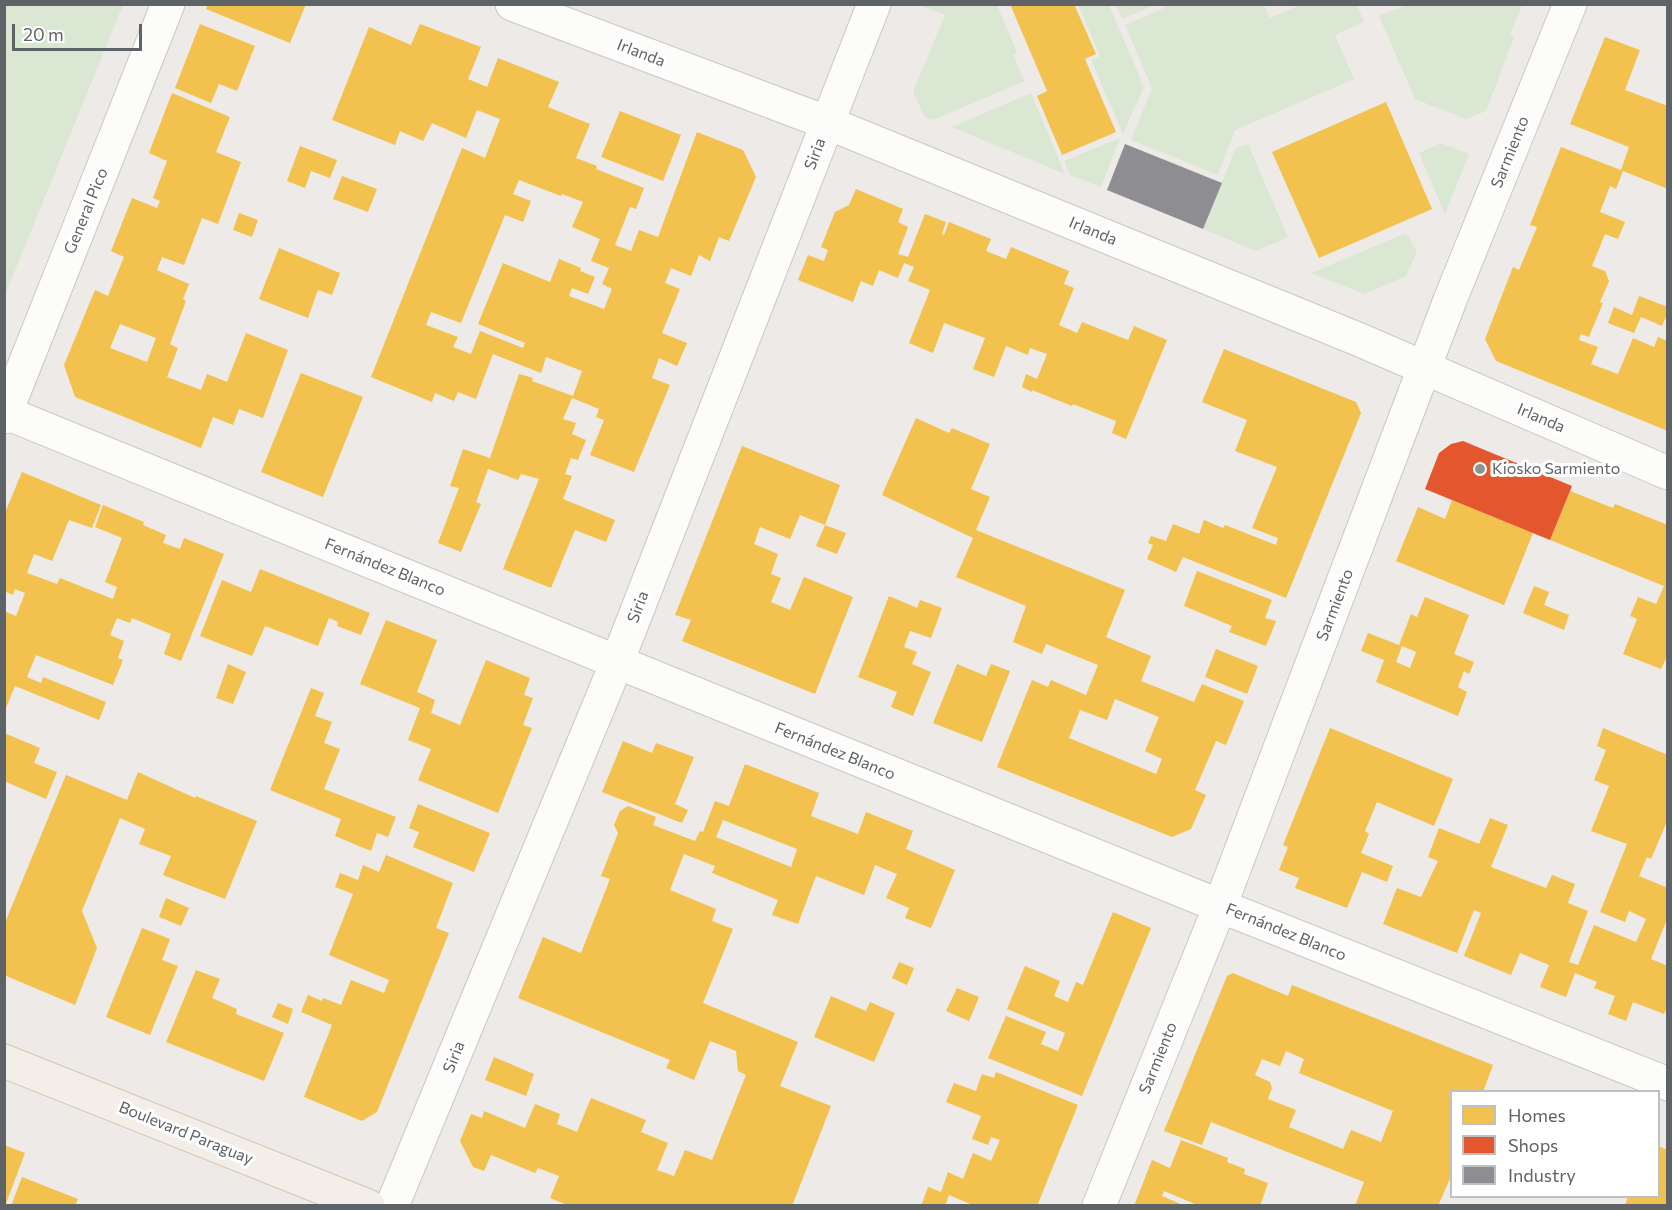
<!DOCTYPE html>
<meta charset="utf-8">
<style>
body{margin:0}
#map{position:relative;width:1672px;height:1210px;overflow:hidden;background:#edeae7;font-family:Commissioner,sans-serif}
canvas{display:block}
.frame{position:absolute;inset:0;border:6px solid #5d6366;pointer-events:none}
.legend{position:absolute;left:1450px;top:1090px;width:210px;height:108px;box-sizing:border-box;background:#fff;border:2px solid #bec1c2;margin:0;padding:8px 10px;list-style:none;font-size:18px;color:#5d6366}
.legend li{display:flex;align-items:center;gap:12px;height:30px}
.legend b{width:30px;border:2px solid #bec1c2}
.scale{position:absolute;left:12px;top:24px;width:130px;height:27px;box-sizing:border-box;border:3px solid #5d6366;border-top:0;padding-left:8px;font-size:18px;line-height:21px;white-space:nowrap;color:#5d6366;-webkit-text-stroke:4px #fff;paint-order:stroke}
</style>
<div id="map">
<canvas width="1672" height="1210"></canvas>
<div class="frame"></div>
<ul class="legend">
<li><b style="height:16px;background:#f2c14e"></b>Homes</li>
<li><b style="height:16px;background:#e4572e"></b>Shops</li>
<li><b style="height:16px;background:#8d8d92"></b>Industry</li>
</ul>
<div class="scale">20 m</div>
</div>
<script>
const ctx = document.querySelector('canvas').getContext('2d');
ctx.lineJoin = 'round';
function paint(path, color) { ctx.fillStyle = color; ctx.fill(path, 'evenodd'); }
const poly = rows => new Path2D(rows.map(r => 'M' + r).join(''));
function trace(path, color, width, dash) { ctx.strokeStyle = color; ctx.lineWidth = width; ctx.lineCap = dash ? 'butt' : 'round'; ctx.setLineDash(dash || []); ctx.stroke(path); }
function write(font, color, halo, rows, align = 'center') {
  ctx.font = font + ' Commissioner,sans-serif'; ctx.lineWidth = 6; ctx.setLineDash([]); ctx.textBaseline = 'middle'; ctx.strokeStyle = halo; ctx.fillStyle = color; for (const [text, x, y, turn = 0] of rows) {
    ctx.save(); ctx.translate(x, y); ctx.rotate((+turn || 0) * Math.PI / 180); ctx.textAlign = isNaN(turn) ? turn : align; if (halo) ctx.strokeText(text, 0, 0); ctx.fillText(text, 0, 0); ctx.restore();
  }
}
paint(poly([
 [5,4,123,5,5,295,4,5],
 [1173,4,1264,5,1270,18,1300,5,1357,5,1364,22,1335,35,1354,79,1235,130,1218,175,1131,140,1152,88,1125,25],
 [919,5,997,5,1017,52,1013,55,1025,81,933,120,925,117,913,92,945,15],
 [1078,5,1109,5,1144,87,1123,134,1091,60,1100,56],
 [1116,5,1155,5,1122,19],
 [1407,5,1522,5,1510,35,1514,37,1486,111,1466,119,1415,99,1379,16],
 [1031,93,1065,174,952,127],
 [1120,138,1101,187,1070,175,1064,161],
 [1441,143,1469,154,1445,214,1419,153],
 [1248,144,1288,237,1256,251,1203,229,1236,148],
 [1406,233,1417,252,1406,276,1364,294,1311,273]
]), '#dae8d3');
paint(poly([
 [208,4,306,4,290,43,206,9],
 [1010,4,1074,4,1096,54,1085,59,1116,132,1062,155,1037,96,1047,91],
 [200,24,255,46,237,91,219,84,211,103,175,88],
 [420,24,481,47,468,79,487,87,498,58,559,82,548,107,590,124,576,158,597,166,596,169,644,188,636,209,630,207,615,245,631,251,639,230,658,237,697,132,743,150,756,177,729,241,719,237,710,261,699,255,691,276,671,268,665,283,680,289,662,333,687,343,677,366,659,358,652,378,670,385,634,472,590,455,604,420,596,417,599,409,572,398,563,419,576,423,572,434,586,440,578,460,571,458,565,474,572,476,563,499,615,520,606,542,575,530,551,588,503,569,539,479,521,474,518,480,488,469,476,502,481,504,461,552,438,543,459,488,450,486,463,449,490,458,519,374,533,378,532,381,573,396,582,371,546,357,541,373,493,354,476,399,458,392,454,401,435,393,432,402,371,377,462,148,485,158,500,119,477,110,466,138,432,123,423,141,400,131,395,145,332,120,369,27,411,45],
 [519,180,561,196,562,194,583,202,572,227,600,239,591,261,609,268,602,284,612,289,604,309,569,296,572,288,588,294,595,277,580,271,581,268,559,259,550,282,503,263,478,324,525,343,523,348,480,331,471,354,453,347,458,337,426,325,431,312,461,323,505,215,523,222,531,201,513,194],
 [1605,37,1640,50,1625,90,1668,106,1668,189,1623,171,1616,189,1610,186,1600,212,1625,222,1618,239,1605,234,1592,266,1605,271,1609,281,1600,302,1603,303,1589,337,1581,334,1579,340,1598,347,1591,364,1618,374,1633,338,1654,347,1658,337,1668,341,1668,431,1496,361,1485,339,1513,267,1519,270,1537,227,1530,225,1561,147,1621,170,1629,147,1570,124],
 [172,93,230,117,216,152,241,162,218,224,202,218,184,265,162,257,157,270,189,284,183,299,186,301,170,344,178,348,167,377,201,390,207,374,227,382,246,333,288,350,263,418,239,409,233,425,213,417,201,448,75,397,64,365,95,290,108,296,124,257,111,251,132,198,157,208,160,201,153,198,167,161,149,153],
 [120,324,156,338,147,362,110,348],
 [1386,102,1432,209,1319,258,1272,152],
 [620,111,681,135,663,181,601,157],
 [300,146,337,160,330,178,311,171,305,188,287,181],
 [342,176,377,189,368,212,333,199],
 [856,189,903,209,898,222,908,227,898,254,908,257,925,214,946,222,942,234,944,235,949,222,991,239,986,251,1006,259,1011,247,1069,271,1064,284,1074,288,1059,325,1077,333,1082,322,1128,340,1134,326,1167,340,1126,439,1112,433,1116,421,1073,404,1072,406,1032,390,1032,392,1022,387,1026,374,1037,379,1047,354,1030,348,1028,355,1006,346,994,377,973,369,985,338,944,323,933,353,909,343,930,290,908,281,914,267,904,263,898,278,879,270,873,286,861,281,853,302,798,280,808,255,824,261,828,250,821,247,835,212,849,205],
 [239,213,258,220,252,237,233,230],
 [279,248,340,273,332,295,318,290,308,318,259,299],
 [1639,296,1668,307,1668,312,1662,326,1641,317,1634,333,1608,323,1614,307,1632,315],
 [1224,349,1356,402,1361,413,1286,598,1183,557,1176,572,1147,559,1153,545,1148,543,1151,536,1166,541,1173,524,1199,534,1204,520,1223,528,1225,525,1276,545,1278,538,1252,528,1277,467,1235,451,1247,420,1202,402],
 [301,373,363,397,323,497,261,472],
 [916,418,949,433,952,428,990,444,971,489,990,497,976,530,1125,590,1106,637,1151,656,1141,681,1194,702,1202,684,1244,701,1226,745,1216,741,1195,790,1206,795,1191,829,1172,837,997,767,1032,680,1048,687,1051,680,1086,695,1098,665,1046,644,1042,654,1013,642,1026,606,956,577,973,538,882,495],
 [1115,699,1159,717,1145,751,1162,759,1156,774,1069,738,1080,710,1107,720],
 [742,446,840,485,825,525,800,515,790,539,760,527,754,544,778,554,771,574,781,578,771,602,790,610,804,577,853,597,815,694,682,641,691,620,675,615],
 [22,472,101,505,92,528,69,520,52,561,34,554,27,573,57,584,60,578,113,599,117,587,105,582,122,538,95,527,103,505,144,522,143,525,166,535,163,543,180,549,184,538,224,554,181,661,164,654,171,634,132,618,130,623,117,618,110,635,124,641,118,658,123,660,113,685,36,655,27,677,41,683,43,677,106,702,99,720,15,686,4,713,4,611,16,616,25,593,15,589,13,595,4,591,4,515],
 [1570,491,1613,508,1615,504,1668,525,1668,654,1661,669,1623,654,1637,619,1630,616,1638,597,1656,604,1664,586,1550,540],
 [1452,500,1533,533,1504,605,1396,561,1418,507,1445,519],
 [825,525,846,533,837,554,816,546],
 [260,569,370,613,361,635,337,626,338,622,329,618,318,646,265,626,252,656,200,636,222,580,251,592],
 [1197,571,1272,600,1265,618,1276,621,1266,646,1229,632,1232,626,1184,606],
 [1534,586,1549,592,1544,605,1569,615,1564,630,1523,613],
 [889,596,917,608,920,600,942,608,931,638,910,631,904,647,917,652,912,664,931,672,913,716,891,707,897,692,858,677],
 [1425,597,1469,615,1454,654,1474,662,1469,674,1464,671,1458,687,1467,692,1458,716,1376,682,1384,660,1361,651,1368,633,1399,645,1411,614,1417,617],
 [1402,646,1416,652,1410,668,1396,662],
 [386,620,437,640,417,692,435,700,431,713,460,725,486,660,530,678,524,695,533,698,523,725,532,728,498,813,418,780,431,749,408,740,420,708,360,684],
 [1216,649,1258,666,1247,694,1205,677],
 [228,664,246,672,233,704,216,698],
 [957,664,986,676,991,664,1010,671,982,742,933,723],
 [311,688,324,693,315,716,332,722,324,743,340,749,324,789,396,817,388,837,377,833,371,851,335,836,341,819,270,790],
 [1330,728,1453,779,1434,826,1377,802,1365,831,1369,834,1361,853,1393,866,1387,882,1362,872,1347,908,1295,888,1299,878,1279,870,1288,847,1283,845],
 [1603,728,1668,755,1668,819,1651,859,1647,857,1639,876,1668,888,1668,917,1651,959,1668,966,1668,1005,1664,1014,1633,1002,1626,1021,1608,1014,1615,996,1594,988,1597,982,1575,973,1566,997,1540,987,1549,965,1520,953,1511,975,1464,956,1481,913,1474,910,1457,953,1383,924,1397,888,1421,897,1438,861,1428,857,1439,828,1479,844,1490,818,1508,825,1491,867,1546,888,1552,875,1575,884,1568,903,1588,911,1569,962,1578,965,1594,925,1636,942,1646,919,1629,911,1625,922,1600,912,1627,844,1591,831,1609,786,1594,780,1606,750,1597,746],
 [4,733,40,748,34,763,57,772,46,799,4,781],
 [623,741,652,753,656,743,694,757,675,804,688,810,682,823,602,792],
 [745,764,819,793,811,816,858,834,866,812,913,831,906,849,955,870,931,928,905,918,909,908,886,898,897,874,875,865,864,895,816,876,798,924,772,915,778,900,712,873,715,866,684,854,670,890,716,909,712,921,733,929,703,1003,798,1042,780,1086,831,1106,792,1206,570,1206,550,1198,559,1176,538,1168,535,1173,491,1155,484,1171,473,1167,460,1141,471,1114,482,1118,484,1111,525,1128,535,1104,560,1114,557,1124,577,1132,591,1098,646,1120,641,1132,668,1143,657,1170,674,1176,685,1150,712,1160,746,1075,738,1071,736,1051,710,1041,694,1080,666,1068,670,1060,518,998,543,937,581,953,610,879,601,876,618,833,614,825,620,811,628,806,656,817,653,825,695,841,700,831,703,832,715,801,729,806],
 [723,820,797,849,791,867,716,837],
 [138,772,195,798,196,796,257,821,225,899,163,875,171,856,139,844,145,829,120,818,82,911,97,948,75,1005,4,975,4,925,66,775,127,800],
 [418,804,490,833,474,872,413,847,419,832,409,828],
 [386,855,453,883,436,928,449,933,377,1112,362,1121,304,1097,332,1025,301,1012,308,995,322,1001,323,998,341,1005,351,980,384,993,389,980,329,955,353,894,335,887,340,873,358,880,363,865,379,872],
 [166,898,189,908,181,926,159,917],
 [1113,912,1151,928,1082,1096,988,1058,1006,1016,1046,1032,1041,1044,1058,1051,1065,1033,1007,1009,1025,966,1060,981,1054,996,1068,1002,1076,982,1083,985],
 [142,928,170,939,162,960,178,966,150,1035,106,1017],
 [899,962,914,968,907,985,892,978],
 [196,970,220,979,212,998,237,1009,236,1014,284,1033,264,1081,166,1042],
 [1233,973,1288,996,1292,985,1493,1065,1483,1092,1452,1092,1452,1174,1438,1206,1355,1206,1364,1182,1211,1122,1202,1145,1164,1131,1227,976],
 [1286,1051,1304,1059,1299,1073,1393,1111,1381,1142,1351,1130,1343,1149,1289,1127,1296,1110,1268,1099,1272,1088,1270,1082,1255,1075,1262,1059,1280,1066],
 [957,988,979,997,969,1021,946,1011],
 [831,996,866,1011,870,1002,895,1013,874,1062,814,1037],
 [278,1003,293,1009,288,1024,272,1017],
 [494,1057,534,1074,526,1096,485,1080],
 [996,1072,1078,1105,1037,1206,975,1206,949,1195,945,1206,921,1206,928,1187,941,1192,948,1172,963,1179,973,1153,991,1161,1000,1140,991,1137,988,1145,972,1139,981,1116,946,1102,954,1083,976,1091,982,1074,994,1078],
 [1181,1140,1228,1158,1227,1162,1245,1169,1244,1174,1268,1183,1260,1206,1200,1206,1164,1191,1162,1196,1185,1206,1134,1206,1152,1160,1170,1168],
 [4,1145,25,1153,5,1206,4,1206],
 [1658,1146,1668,1150,1668,1206,1625,1206,1628,1196,1658,1196,1660,1170,1658,1169],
 [22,1177,78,1199,75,1206,11,1206]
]), '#f2c14e');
paint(poly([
 [1463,441,1572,486,1550,540,1425,489,1439,453,1451,444]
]), '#e4572e');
paint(poly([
 [1125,144,1222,183,1203,229,1107,190]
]), '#8d8d92');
const minor = poly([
 [512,4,828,123,1360,340,1668,473],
 [4,412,617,662,1220,906,1668,1084],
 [4,417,168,4],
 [392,1206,617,662,874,4],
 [1099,1206,1220,906,1450,300,1570,4]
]);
const major = poly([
 [4,1061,368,1206]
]);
trace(minor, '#c7c8c7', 35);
trace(major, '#d5c5b6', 35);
trace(minor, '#fcfcfb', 33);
trace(major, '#f3eee8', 33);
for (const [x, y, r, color] of [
 [1480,469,6,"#8f9293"]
]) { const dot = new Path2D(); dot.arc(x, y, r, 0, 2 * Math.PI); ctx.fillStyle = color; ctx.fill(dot); trace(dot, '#fff', 2); }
write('16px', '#5d6366', '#fff', [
 ["Irlanda",641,53,21],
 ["Sarmiento",1510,152,-68],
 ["Siria",815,154,-69],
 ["General Pico",86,211,-68],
 ["Irlanda",1093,231,22],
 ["Irlanda",1541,418,23],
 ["Fernández Blanco",385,567,22],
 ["Sarmiento",1335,605,-69],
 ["Siria",638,607,-69],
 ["Fernández Blanco",835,751,22],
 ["Fernández Blanco",1286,932,22],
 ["Siria",454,1057,-68],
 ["Sarmiento",1158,1058,-68],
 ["Boulevard Paraguay",186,1133,22]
]);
write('16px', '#5d6366', '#fff', [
 ["Kiosko Sarmiento",1492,469]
], 'left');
</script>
